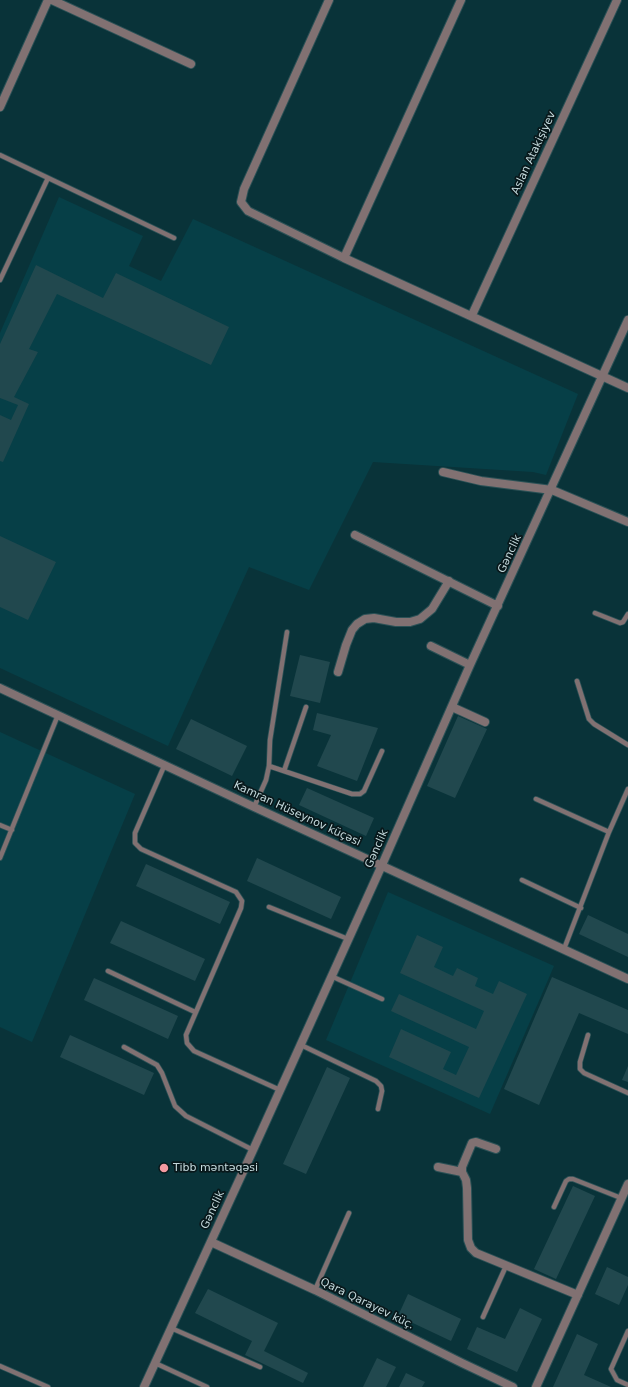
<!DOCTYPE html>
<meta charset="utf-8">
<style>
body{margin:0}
canvas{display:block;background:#093339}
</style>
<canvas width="628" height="1387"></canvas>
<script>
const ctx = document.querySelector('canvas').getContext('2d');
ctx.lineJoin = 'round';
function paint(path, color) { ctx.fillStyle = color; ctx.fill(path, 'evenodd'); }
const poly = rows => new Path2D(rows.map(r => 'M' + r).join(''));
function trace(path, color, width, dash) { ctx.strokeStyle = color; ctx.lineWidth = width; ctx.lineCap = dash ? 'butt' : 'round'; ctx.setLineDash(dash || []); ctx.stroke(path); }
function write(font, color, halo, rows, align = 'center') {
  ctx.font = font + ' "DejaVu Sans",sans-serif'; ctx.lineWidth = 3.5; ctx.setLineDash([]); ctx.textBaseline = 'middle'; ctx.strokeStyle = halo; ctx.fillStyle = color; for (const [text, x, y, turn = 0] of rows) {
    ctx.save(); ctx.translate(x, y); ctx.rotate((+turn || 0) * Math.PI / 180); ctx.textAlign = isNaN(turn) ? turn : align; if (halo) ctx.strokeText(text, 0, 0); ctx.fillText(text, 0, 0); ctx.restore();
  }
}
paint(poly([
 [59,197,143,236,129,266,161,281,193,219,578,394,546,475,533,472,373,462,309,590,249,567,168,746,0,668,0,333],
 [0,732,135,794,32,1042,0,1027],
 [388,892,554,966,490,1114,326,1040]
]), '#063f47');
paint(poly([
 [36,265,103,298,116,273,229,327,211,365,57,294,29,349,38,352,14,397,29,404,3,462,0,461,0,415,11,420,18,405,0,398,0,344],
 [0,536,56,562,28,620,0,607],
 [300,655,330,662,320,703,290,696],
 [317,713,378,728,357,781,317,766,331,735,313,730],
 [458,716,487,729,455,798,427,786],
 [191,719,247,746,232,776,176,749],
 [307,788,374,818,366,836,299,805],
 [257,858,341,897,331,919,247,881],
 [146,864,230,902,220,924,136,886],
 [588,915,628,934,628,957,579,934],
 [121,921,205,959,195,981,110,943],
 [417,935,443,947,434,967,453,976,457,968,478,978,475,986,493,994,499,981,527,994,479,1098,389,1057,401,1029,451,1052,443,1069,456,1075,469,1047,391,1011,399,994,476,1029,484,1011,400,973],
 [552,977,628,1010,628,1034,579,1013,539,1105,504,1089],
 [94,978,178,1016,168,1039,84,1000],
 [70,1035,154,1073,144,1095,60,1057],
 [628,1066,628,1082,622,1080],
 [327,1067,350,1078,306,1174,283,1164],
 [573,1186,595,1196,556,1279,534,1269],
 [607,1267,628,1277,628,1285,619,1305,595,1294],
 [208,1289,278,1323,264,1351,308,1373,303,1383,245,1355,252,1341,195,1313],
 [408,1294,461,1319,451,1341,398,1316],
 [520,1308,542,1319,517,1372,467,1349,477,1327,505,1339],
 [577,1334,598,1344,584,1375,611,1387,553,1387],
 [377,1358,396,1367,386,1387,363,1387],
 [406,1373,425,1382,422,1387,399,1387]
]), '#21484e');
const lane = poly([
 [0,155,174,238],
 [0,280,48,178],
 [595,613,620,623,623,622,628,614],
 [577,681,589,719,594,724,628,745],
 [165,764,135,833,135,843,141,849,236,892,242,901,241,908,186,1035,187,1043,194,1051,280,1090],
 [269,766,270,740,287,632],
 [284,771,306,707],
 [536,799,609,832],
 [254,807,266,780,269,766,352,794,360,794,364,791,382,751],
 [0,825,12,830],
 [0,858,58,715],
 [522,880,581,908],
 [269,907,348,939],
 [564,949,609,832,628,789],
 [108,971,195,1012],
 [331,976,382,999],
 [588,1035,580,1062,580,1069,584,1073,628,1093],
 [301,1045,376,1081,381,1086,382,1091,378,1109],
 [124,1047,157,1065,162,1073,175,1106,186,1116,253,1150],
 [554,1207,566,1181,569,1179,573,1179,621,1198],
 [315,1290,349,1213],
 [483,1317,506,1266],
 [171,1328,260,1367],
 [628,1331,611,1369,617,1380,628,1385],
 [155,1363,207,1387],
 [0,1366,48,1387]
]);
const street = poly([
 [52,0,191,64],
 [329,0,244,189,241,202,248,211,344,258,628,388],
 [0,107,48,0],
 [344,258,461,0],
 [472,315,617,0],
 [443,472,481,481,552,490,628,522],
 [355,535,498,606],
 [431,646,470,665],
 [338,672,346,645,352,630,357,624,365,619,374,618,396,622,410,622,420,619,432,609,449,581],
 [0,688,254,807,628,979],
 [452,707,485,722],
 [496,1149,476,1142,472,1143,462,1167,462,1172,466,1180,467,1188,468,1240,471,1248,476,1253,578,1295],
 [438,1167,462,1172],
 [211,1242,315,1290,462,1363,513,1387],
 [144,1387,253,1150,382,865,470,665,628,320],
 [536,1387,628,1184]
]);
trace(lane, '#2b5156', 6);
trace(street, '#2b5156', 10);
trace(lane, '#817172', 4.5);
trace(street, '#817172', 8);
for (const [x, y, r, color] of [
 [164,1168,5,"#f49aa1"]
]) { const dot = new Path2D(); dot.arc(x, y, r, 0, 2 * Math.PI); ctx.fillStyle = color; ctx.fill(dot); trace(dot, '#08181b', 1.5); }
write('11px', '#c4d9dc', '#08181b', [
 ["Aslan Atakişiyev",534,153,-65],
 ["Gənclik",510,554,-65],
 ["Kamran Hüseynov küçəsi",297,814,25],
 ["Gənclik",377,849,-66],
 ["Gənclik",213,1210,-65],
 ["Qara Qarayev küç.",367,1304,26]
]);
write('11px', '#c4d9dc', '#08181b', [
 ["Tibb məntəqəsi",173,1168]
], 'left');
</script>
